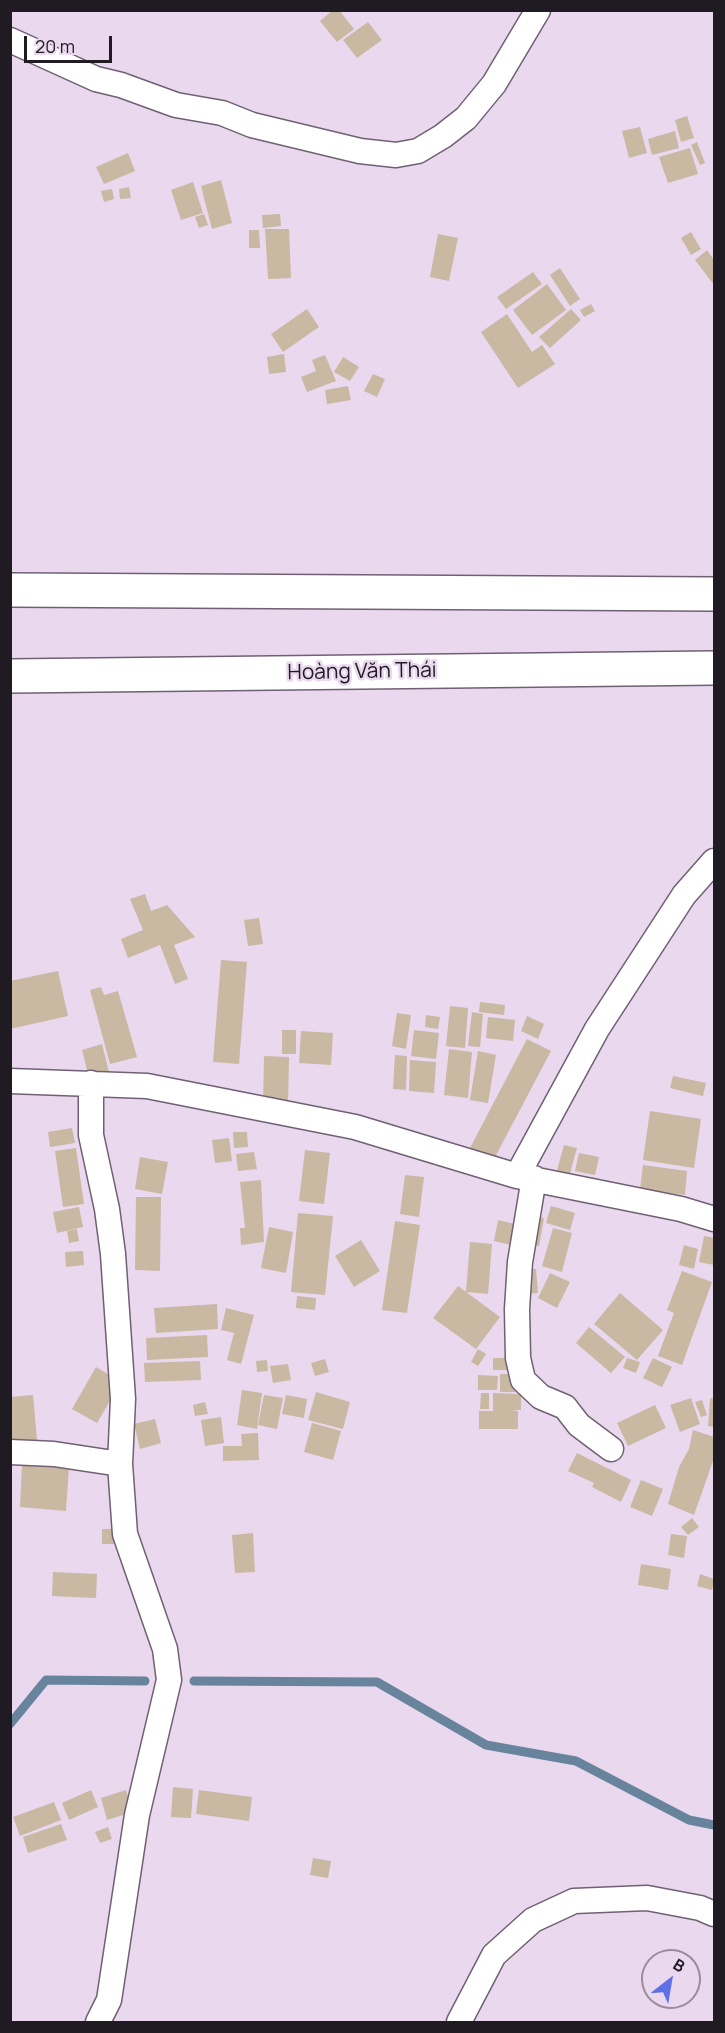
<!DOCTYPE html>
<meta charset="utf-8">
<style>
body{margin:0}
#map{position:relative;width:725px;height:2033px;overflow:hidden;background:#ead8ef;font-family:Manrope,sans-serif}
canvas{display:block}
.frame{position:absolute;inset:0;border:12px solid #201a22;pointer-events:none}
.north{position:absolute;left:641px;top:1949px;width:60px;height:60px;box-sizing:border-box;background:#ead8ef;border:2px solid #998c9d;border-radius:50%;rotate:31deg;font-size:16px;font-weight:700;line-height:24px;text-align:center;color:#201a22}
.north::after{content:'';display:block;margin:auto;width:21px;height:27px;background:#5f70e7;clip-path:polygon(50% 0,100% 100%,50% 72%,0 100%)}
.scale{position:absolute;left:24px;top:36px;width:88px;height:27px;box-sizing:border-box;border:3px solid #201a22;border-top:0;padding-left:8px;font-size:18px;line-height:21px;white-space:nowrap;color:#201a22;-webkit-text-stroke:4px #ead8ef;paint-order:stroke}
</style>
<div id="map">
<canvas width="725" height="2033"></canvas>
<div class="frame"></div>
<div class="north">B</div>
<div class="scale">20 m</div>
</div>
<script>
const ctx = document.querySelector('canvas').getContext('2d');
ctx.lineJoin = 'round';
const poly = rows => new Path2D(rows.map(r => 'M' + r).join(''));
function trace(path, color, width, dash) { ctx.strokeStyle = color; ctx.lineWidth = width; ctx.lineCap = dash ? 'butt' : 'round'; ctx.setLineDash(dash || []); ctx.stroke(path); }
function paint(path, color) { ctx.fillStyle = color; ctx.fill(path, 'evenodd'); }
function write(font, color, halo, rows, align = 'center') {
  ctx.font = font + ' Manrope,sans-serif'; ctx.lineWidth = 5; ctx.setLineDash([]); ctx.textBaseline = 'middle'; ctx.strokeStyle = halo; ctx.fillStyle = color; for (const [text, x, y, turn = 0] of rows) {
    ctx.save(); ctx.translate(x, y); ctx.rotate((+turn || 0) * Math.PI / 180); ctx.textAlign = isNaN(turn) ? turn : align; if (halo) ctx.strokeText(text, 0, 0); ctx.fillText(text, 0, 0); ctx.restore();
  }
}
trace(poly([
 [194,1681,377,1682,486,1745,576,1761,689,1820,714,1825],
 [10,1724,46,1680,145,1681]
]), '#68849c', 9);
paint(poly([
 [333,10,339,10,354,29,337,42,320,21],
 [368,22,382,40,357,58,343,40],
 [687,116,694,138,681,142,675,120],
 [640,127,647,153,629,158,622,131],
 [675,131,679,148,652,155,648,139],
 [697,142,705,163,700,165,691,145],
 [690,148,698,174,668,183,659,157],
 [128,153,135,171,104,184,96,167],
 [221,180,232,223,212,229,201,186],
 [193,182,203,213,181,220,171,190],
 [129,187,131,198,120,199,119,189],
 [112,189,114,199,104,202,101,191],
 [204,214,208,225,199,228,195,217],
 [280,214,281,226,263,228,262,215],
 [265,229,289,229,291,278,268,279],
 [249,230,259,230,260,248,249,248],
 [691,232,701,249,691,255,681,238],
 [438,234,458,238,449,281,430,277],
 [707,250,714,260,714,285,695,260],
 [560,268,580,299,570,306,550,275],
 [533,272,542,284,506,309,497,297],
 [547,284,566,310,532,335,513,310],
 [591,304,595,311,584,317,580,310],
 [307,309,319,327,283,352,271,334],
 [571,309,581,320,550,348,539,337],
 [507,314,532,352,542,345,555,364,518,388,481,332],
 [284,354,286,372,269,374,267,357],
 [325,355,336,381,307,392,301,377,316,371,312,360],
 [343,357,359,367,350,381,334,372],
 [373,374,385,379,377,397,364,391],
 [348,386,351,400,327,404,325,390],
 [145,894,151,911,167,905,195,937,174,945,188,979,175,984,160,945,128,958,121,939,143,930,130,899],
 [259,918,263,944,248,946,244,920],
 [221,960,247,962,239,1064,213,1062],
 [58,971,68,1016,10,1029,10,981],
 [101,987,104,995,118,991,137,1057,110,1064,90,990],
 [480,1002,505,1005,504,1015,479,1012],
 [450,1006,468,1008,465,1048,446,1046],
 [472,1012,483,1014,480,1047,468,1046],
 [397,1013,411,1015,406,1049,392,1046],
 [426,1015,440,1017,438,1029,425,1027],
 [527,1016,544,1024,538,1039,521,1031],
 [488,1017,515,1020,513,1041,486,1038],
 [282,1030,296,1030,296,1054,282,1054],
 [414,1030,439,1033,436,1059,411,1056],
 [301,1031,333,1033,331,1065,299,1063],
 [527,1039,551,1051,493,1161,470,1148],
 [102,1044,110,1076,90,1082,82,1050],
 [449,1049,472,1052,468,1098,444,1095],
 [478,1051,496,1055,488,1103,470,1100],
 [395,1055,407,1056,406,1090,393,1089],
 [264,1056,289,1057,288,1105,263,1105],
 [410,1060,436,1062,434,1093,409,1091],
 [673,1076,706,1083,703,1096,670,1088],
 [650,1111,701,1119,694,1168,643,1160],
 [72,1128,75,1143,50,1147,48,1132],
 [233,1132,247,1132,248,1147,234,1148],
 [229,1138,232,1161,215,1163,212,1140],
 [564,1145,577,1148,569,1177,556,1174],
 [76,1148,84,1204,63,1207,55,1151],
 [305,1150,330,1153,324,1204,299,1201],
 [254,1152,257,1169,238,1171,236,1154],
 [579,1153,599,1157,595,1175,575,1171],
 [140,1157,168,1162,162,1194,135,1189],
 [643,1165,687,1171,685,1195,640,1190],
 [405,1175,424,1177,419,1217,400,1214],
 [261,1180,264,1242,241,1245,240,1228,245,1228,240,1182],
 [136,1197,161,1197,160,1271,135,1270],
 [551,1206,575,1213,570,1230,546,1223],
 [79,1207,83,1227,57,1233,53,1212],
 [298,1213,333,1216,325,1295,291,1292],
 [533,1216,544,1218,539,1246,528,1244],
 [498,1220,523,1226,519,1247,494,1241],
 [395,1221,420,1225,407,1313,382,1310],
 [269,1227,293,1232,286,1273,261,1268],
 [553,1228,572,1233,562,1272,542,1266],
 [77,1229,79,1241,69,1243,67,1231],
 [704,1236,714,1238,714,1265,699,1262],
 [361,1240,380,1271,354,1287,335,1256],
 [470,1242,492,1244,488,1294,466,1292],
 [684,1245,698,1249,694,1269,679,1265],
 [83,1251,84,1265,66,1267,65,1252],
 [524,1269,536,1269,538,1293,525,1294],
 [682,1271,712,1282,682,1365,658,1356,674,1313,667,1310],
 [550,1273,570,1282,557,1308,538,1298],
 [458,1286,500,1317,476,1349,433,1318],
 [620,1293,663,1330,637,1360,594,1324],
 [297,1296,316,1298,315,1310,296,1308],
 [217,1304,218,1329,156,1333,154,1308],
 [226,1308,254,1315,241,1364,227,1360,234,1333,221,1330],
 [589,1327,625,1357,611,1373,576,1343],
 [207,1335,208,1357,147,1360,146,1338],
 [478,1349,486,1354,478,1366,471,1362],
 [493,1358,515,1358,516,1370,493,1370],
 [627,1358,640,1362,636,1373,623,1368],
 [653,1358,672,1367,662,1387,643,1378],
 [325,1359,329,1372,315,1376,311,1363],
 [267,1360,268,1371,257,1372,256,1361],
 [200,1361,201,1380,145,1382,144,1363],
 [288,1364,291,1380,273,1383,270,1366],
 [96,1367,121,1382,97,1423,72,1409],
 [500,1374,520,1374,520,1392,500,1392],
 [478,1375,498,1376,497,1390,478,1390],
 [242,1390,262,1393,257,1429,237,1425],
 [316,1392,350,1402,343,1429,308,1420],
 [481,1393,489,1393,489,1409,480,1409],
 [493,1393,521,1394,521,1410,510,1410,518,1411,518,1429,479,1429,479,1411,493,1411],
 [33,1395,37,1440,10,1442,10,1397],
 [264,1395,283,1398,277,1429,258,1425],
 [286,1395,307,1399,304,1418,282,1414],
 [691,1398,700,1424,680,1432,670,1405],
 [710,1398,714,1399,714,1427,708,1426],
 [702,1400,707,1415,701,1417,695,1402],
 [205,1402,208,1414,195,1416,193,1405],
 [655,1405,666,1428,628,1446,617,1423],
 [221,1417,224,1443,205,1446,201,1420],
 [155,1419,161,1443,140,1449,134,1424],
 [312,1423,341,1431,333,1460,304,1452],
 [693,1430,714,1437,713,1461,694,1515,668,1504,679,1467,689,1449],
 [258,1433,259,1460,223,1461,223,1446,242,1446,241,1434],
 [577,1453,631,1480,621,1502,592,1487,594,1483,568,1471],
 [22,1464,69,1467,66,1511,20,1507],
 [641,1480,663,1489,652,1516,630,1507],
 [692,1518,699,1527,688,1535,681,1527],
 [102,1529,122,1529,122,1544,102,1544],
 [253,1533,255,1572,235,1573,232,1535],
 [671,1534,687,1536,684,1558,668,1555],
 [641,1564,671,1569,668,1590,638,1585],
 [53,1572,97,1574,96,1598,52,1596],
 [700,1574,714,1579,712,1590,697,1586],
 [173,1787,193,1789,191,1818,171,1817],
 [91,1790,98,1807,69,1820,62,1803],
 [126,1790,133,1812,107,1820,101,1798],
 [199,1790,252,1797,249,1821,196,1814],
 [54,1802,61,1820,20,1836,13,1817],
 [61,1824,67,1840,28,1853,23,1837],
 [108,1827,112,1839,100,1843,95,1832],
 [313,1858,331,1861,328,1878,310,1875]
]), '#c9b8a2');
const street = poly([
 [10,40,96,79,121,85,176,105,222,113,252,125,360,151,396,155,418,151,443,136,466,118,494,84,538,10],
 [10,1081,147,1086,355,1127,517,1176,681,1209,714,1219],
 [91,1083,91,1135,107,1209,113,1254,123,1399,120,1464,125,1534,165,1649,169,1680,137,1815,109,2000,98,2022],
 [517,1176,597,1029,684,895,714,861],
 [534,1178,520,1262,517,1309,518,1358,523,1380,541,1397,565,1407,579,1425,611,1449],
 [10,1452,54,1454,120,1464],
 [459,2022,494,1955,533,1920,574,1901,647,1898,700,1908,714,1914]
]);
const primary = poly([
 [10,590,714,594],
 [10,676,714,668]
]);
trace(street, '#706073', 27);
trace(primary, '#706073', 36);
trace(street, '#fff', 24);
trace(primary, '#fff', 33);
write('21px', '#201a22', '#ead8ef', [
 ["Hoàng Văn Thái",362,672,-1]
]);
</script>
